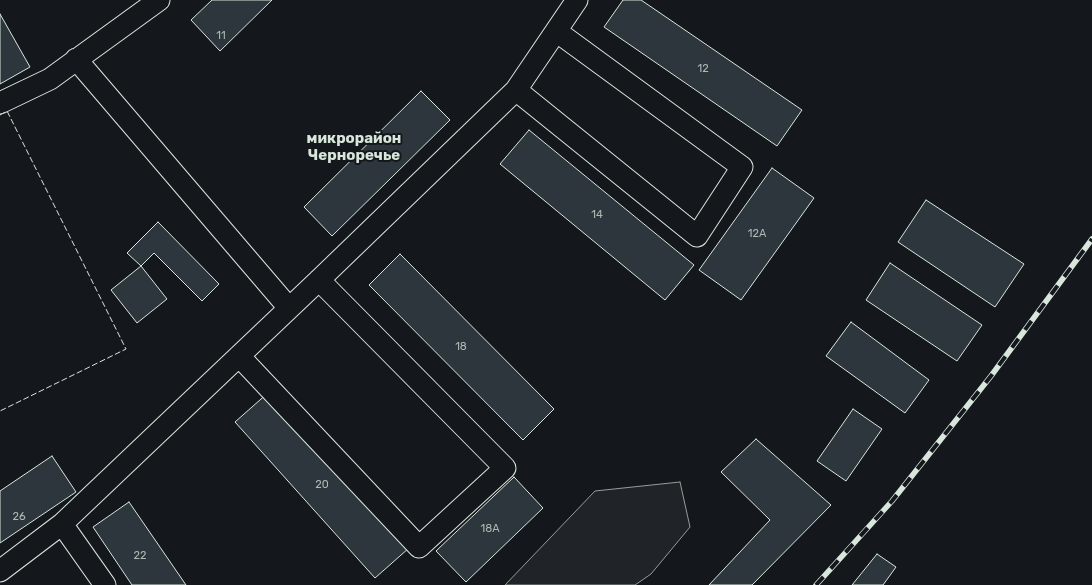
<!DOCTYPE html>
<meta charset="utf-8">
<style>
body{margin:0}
canvas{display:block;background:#14181c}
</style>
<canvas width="1092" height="585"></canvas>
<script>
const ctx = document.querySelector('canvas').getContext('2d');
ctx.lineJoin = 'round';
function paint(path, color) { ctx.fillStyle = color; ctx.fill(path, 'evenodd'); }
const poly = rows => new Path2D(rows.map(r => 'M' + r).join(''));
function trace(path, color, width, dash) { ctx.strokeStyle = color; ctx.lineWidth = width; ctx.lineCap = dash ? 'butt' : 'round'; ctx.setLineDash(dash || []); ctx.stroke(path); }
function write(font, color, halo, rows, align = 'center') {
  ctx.font = font + ' Rubik,sans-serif'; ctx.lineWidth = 4; ctx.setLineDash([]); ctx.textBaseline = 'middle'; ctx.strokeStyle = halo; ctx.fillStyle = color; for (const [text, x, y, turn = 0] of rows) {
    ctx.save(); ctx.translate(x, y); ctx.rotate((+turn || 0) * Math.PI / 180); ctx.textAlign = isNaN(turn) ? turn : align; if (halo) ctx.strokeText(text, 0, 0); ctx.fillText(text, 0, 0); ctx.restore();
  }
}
const green = poly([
 [680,482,690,527,651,574,635,585,505,585,595,491,680,482]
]);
paint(green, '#202428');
trace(green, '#939e99', 1);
const building = poly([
 [212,0,272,0,220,51,191,20,212,0],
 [623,0,641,0,802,110,777,146,604,27,623,0],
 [0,14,30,67,0,84,0,14],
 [421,91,450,120,332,236,304,207,421,91],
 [529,130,694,265,665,300,500,164,529,130],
 [772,168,814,198,741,300,699,270,772,168],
 [926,200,1024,264,995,307,898,242,926,200],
 [158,222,219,284,202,301,154,253,141,266,127,253,158,222],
 [400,254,554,409,523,440,369,285,400,254],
 [890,263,982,325,957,361,866,300,890,263],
 [141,266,167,299,137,323,111,290,141,266],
 [851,322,929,380,905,413,826,356,851,322],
 [269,392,409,548,375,578,235,422,269,392],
 [853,409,882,429,846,481,817,461,853,409],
 [756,439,831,505,752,585,709,585,770,520,721,472,756,439],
 [52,456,76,492,0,543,0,491,52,456],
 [514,477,543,508,466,582,436,551,514,477],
 [129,502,186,585,132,585,93,527,129,502],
 [877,554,896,567,883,585,852,585,877,554]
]);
paint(building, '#2c363c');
trace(building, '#d8e6dc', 1);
const minor = poly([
 [76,59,289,308],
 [516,90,697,236,742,167,556,31],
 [0,103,50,79,159,0],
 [239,356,419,547,505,468,319,280],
 [62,524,319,280,516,90,577,0],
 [0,571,62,524,105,585]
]);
trace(minor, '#d8e6dc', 23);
trace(minor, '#14181c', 21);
const rail = poly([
 [816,585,892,501,991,376,1092,239]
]);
trace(rail, '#d8e6dc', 5.5);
trace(rail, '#14181c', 4, [11]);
trace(poly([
 [0,115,7,111,126,349,0,411]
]), '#d8e6dc', 1, [6, 2.5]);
write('11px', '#adbab4', null, [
 ["11",221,36],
 ["12",703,69],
 ["14",597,215],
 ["12А",757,234],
 ["18",461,347],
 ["20",322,485],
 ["26",19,517],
 ["18А",490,529],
 ["22",140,556]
]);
write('bold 15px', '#d8e6dc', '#14181c', [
 ["микрорайон",354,139],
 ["Черноречье",354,156]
]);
</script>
